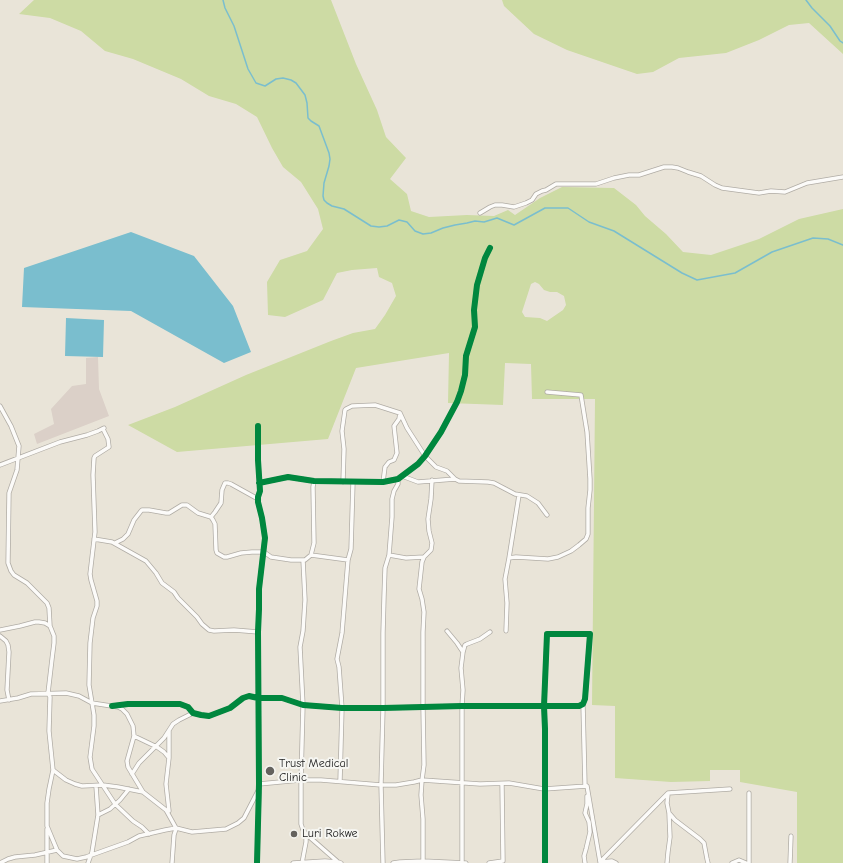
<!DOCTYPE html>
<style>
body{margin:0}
canvas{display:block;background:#e9e4d8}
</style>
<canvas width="843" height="863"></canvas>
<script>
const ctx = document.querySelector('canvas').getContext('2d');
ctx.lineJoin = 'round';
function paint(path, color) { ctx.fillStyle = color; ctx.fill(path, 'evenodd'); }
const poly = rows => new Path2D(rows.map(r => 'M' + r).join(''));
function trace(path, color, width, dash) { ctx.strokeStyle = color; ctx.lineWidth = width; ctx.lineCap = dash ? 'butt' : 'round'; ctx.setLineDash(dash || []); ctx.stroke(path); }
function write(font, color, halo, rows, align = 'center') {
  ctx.font = font + ' "Comic Neue",sans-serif'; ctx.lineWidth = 4; ctx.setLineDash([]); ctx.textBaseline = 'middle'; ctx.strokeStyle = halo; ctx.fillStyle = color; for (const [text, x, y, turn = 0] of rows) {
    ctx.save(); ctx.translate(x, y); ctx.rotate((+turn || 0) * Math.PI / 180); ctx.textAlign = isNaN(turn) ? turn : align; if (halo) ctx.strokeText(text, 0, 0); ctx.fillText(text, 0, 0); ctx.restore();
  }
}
paint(poly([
 [98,357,99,389,109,416,37,444,34,434,54,424,51,409,72,386,86,384,86,358]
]), '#dbd0c8');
paint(poly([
 [34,0,331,0,356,64,377,110,386,137,406,158,390,179,407,194,411,211,429,217,467,215,494,216,508,210,515,215,540,198,562,187,614,188,636,205,645,216,666,234,683,252,711,255,759,239,799,219,843,209,843,863,797,863,797,792,740,782,740,770,710,770,710,781,671,782,615,778,615,706,592,705,595,399,532,399,531,364,505,363,503,405,448,403,449,353,356,368,328,439,177,452,128,425,175,407,246,375,331,341,353,333,375,329,385,315,396,296,392,283,379,277,377,268,352,270,337,273,323,300,285,317,268,315,267,282,280,260,307,251,323,229,318,209,301,182,283,167,272,148,257,117,236,104,209,96,181,79,133,59,105,51,81,31,50,18,19,14],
 [535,282,539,284,544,290,550,292,557,292,564,296,566,305,563,310,547,321,540,318,525,317,522,312,531,284],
 [502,0,843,0,843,54,809,23,789,25,759,40,726,53,679,58,653,72,637,74,567,50,534,34,504,6]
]), '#cddba4');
paint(poly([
 [131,232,194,256,233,306,251,352,224,363,131,311,22,307,24,268],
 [66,318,104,320,103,357,65,356]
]), '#7abece');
trace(poly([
 [223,0,225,8,234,26,248,69,256,83,265,86,276,79,283,78,291,80,296,83,305,95,307,103,308,118,311,121,319,126,329,153,330,159,329,166,324,183,323,196,324,200,327,203,332,206,344,209,371,226,379,227,387,226,399,220,407,222,415,231,423,234,431,233,443,228,455,225,467,223,475,221,484,222,497,218,514,225,545,208,568,208,589,222,614,231,682,273,697,280,735,273,772,252,813,238,828,239,843,245],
 [806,0,812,8,830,26,840,41,843,43]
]), '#7abece', 1.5);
const minor = poly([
 [480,213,490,207,495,205,502,205,514,207,526,203,532,200,536,194,542,191,546,190,556,184,596,184,614,178,629,175,639,175,664,167,672,167,678,168,688,172,701,176,715,185,722,188,759,193,771,191,785,192,807,183,843,177],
 [0,406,11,426,19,446,17,470,9,493,8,563,11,571,14,575,27,583,47,603,49,608,50,626],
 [258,426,258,460,260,491,258,497,258,502,262,518,265,538,259,589,259,609,258,632,259,786],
 [103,429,108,439,109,447,95,456,94,458,93,475,95,532,90,574,91,580,97,601,97,606,93,618,90,643,89,685,92,703,118,707,122,709,127,714,133,726,134,736,127,761,128,767,143,792,166,810,176,828,192,832,226,829,238,823,244,818,259,789],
 [0,465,60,442,87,435,98,431,104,428],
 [402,476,418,482,455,479],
 [343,482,344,449,342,431,345,410,346,409,352,406,375,405,400,413,407,428,425,456,436,467,447,471,455,479,459,481,488,482,494,483,515,494,527,496,538,503,547,515],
 [383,482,385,467,389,462,394,460,397,453,394,426,399,419,400,413],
 [259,483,288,477,314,481,383,482,398,479,418,464,425,456,441,432,457,402,461,391,465,375,466,356,475,327,474,310,477,285,485,258,490,248],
 [211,517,215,512,221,503,222,490,225,483,228,483,231,484,258,499],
 [94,539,112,542,146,561,156,573,162,583,174,592,178,598,197,617,202,624,209,630,214,631,234,630,258,632],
 [115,543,123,539,128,534,134,520,141,511,142,510,149,510,166,513,169,513,182,505,187,505,198,513,211,517,213,520,215,524,216,550,217,553,224,557,227,557,241,553,252,552,264,552,271,557,291,560,305,560,311,555,348,560],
 [311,555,314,543,313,487,314,481],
 [389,555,406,558,424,557,431,550,432,543,429,531,428,519,431,499,432,480],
 [509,558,519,495],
 [0,630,20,626,35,622,39,622,45,623,50,626,54,636,54,643,52,659,48,693,50,697,49,731,53,770,66,780,75,784,82,786,103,785,118,787,143,792],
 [447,631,457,643,463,652],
 [506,631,507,603,505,579,509,558,516,557,548,559,558,557,571,551,579,545,586,539,588,534,588,508,590,490,590,479,587,432,581,395,547,392],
 [0,636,6,641,8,645,9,652,7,690,9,700],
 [0,701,18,698,31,694,66,693,79,696,92,703,94,715,94,726,90,757,92,769,115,804,133,821,142,827,149,834],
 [583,704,585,786],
 [112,706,128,704,180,704,188,707,193,713,201,715,209,716,230,708,243,698,249,696,258,698,282,698,303,705,342,708,383,708,462,706,579,706,583,704,585,699,590,634,547,634,544,706,545,729,545,863],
 [134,736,157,747,164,752,169,758,166,784,169,811],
 [169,758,169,731],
 [53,770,49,789,47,803,47,826,57,850,63,856,77,859,86,857,128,842,139,836,165,830,176,828],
 [132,774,139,763,164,738,173,724,179,720,193,713],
 [340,781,342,708,339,667,337,659,342,633,348,560,351,549,353,482],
 [259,784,301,780,321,780,381,785,396,785,414,782,422,780,480,784,509,783,544,789,587,786,600,862,668,793,730,789],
 [749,793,749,863],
 [669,813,675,820,700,839,704,843,707,859,708,863],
 [98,815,110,809,120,800,129,789],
 [306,834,338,862,341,863],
 [600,862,612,861,616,863],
 [0,863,8,859,15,857,35,855,57,850],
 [47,863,47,829],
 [88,863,92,852,98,815,96,786],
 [172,863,174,835,176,829],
 [257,863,259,792],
 [293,863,325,861,337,862],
 [302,863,306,842,306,834,303,830,301,824,301,780,303,705,300,647,303,631,305,600,303,560],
 [383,863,381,785,383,708,383,633,384,597,385,568,389,555,392,517,392,499,394,491,398,484,398,479],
 [393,863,400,862,423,861,466,863],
 [423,863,423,819,421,795,422,780,424,765,423,707,423,632,424,612,422,599,419,589,422,562,424,557],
 [462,863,462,706,463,690,461,668,463,652,465,645,467,644,480,639,490,632],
 [489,863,503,861,502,784],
 [585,863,584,856,586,849,590,832,589,822,585,813,587,804,587,796],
 [667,863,668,852,670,837,669,813,667,803,668,794],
 [732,863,739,860,746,863],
 [790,863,791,836]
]);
trace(minor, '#b0aca5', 5);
trace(minor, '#fcfbf9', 3.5);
trace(poly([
 [259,483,288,477,314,481,383,482,398,479,418,464,425,456,441,432,457,402,461,391,465,375,466,356,475,327,474,310,477,285,485,258,490,248],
 [112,706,128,704,180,704,188,707,193,713,201,715,209,716,230,708,243,698,249,696,258,698,282,698,303,705,342,708,383,708,462,706,579,706,583,704,585,699,590,634,547,634,544,706,545,729,545,863],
 [257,863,259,784,258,632,259,609,259,589,265,538,262,518,258,502,258,497,260,491,258,460,258,426]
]), '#00873e', 6);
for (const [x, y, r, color] of [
 [270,771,5,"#64625e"],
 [294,834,4,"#64625e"]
]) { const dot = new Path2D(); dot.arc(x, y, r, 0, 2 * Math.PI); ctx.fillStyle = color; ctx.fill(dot); trace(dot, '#f6f6f2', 1.5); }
write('12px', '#1c1c1c', '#f6f6f2', [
 ["Trust Medical",279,764],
 ["Clinic",279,778],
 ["Luri Rokwe",302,834]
], 'left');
</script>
